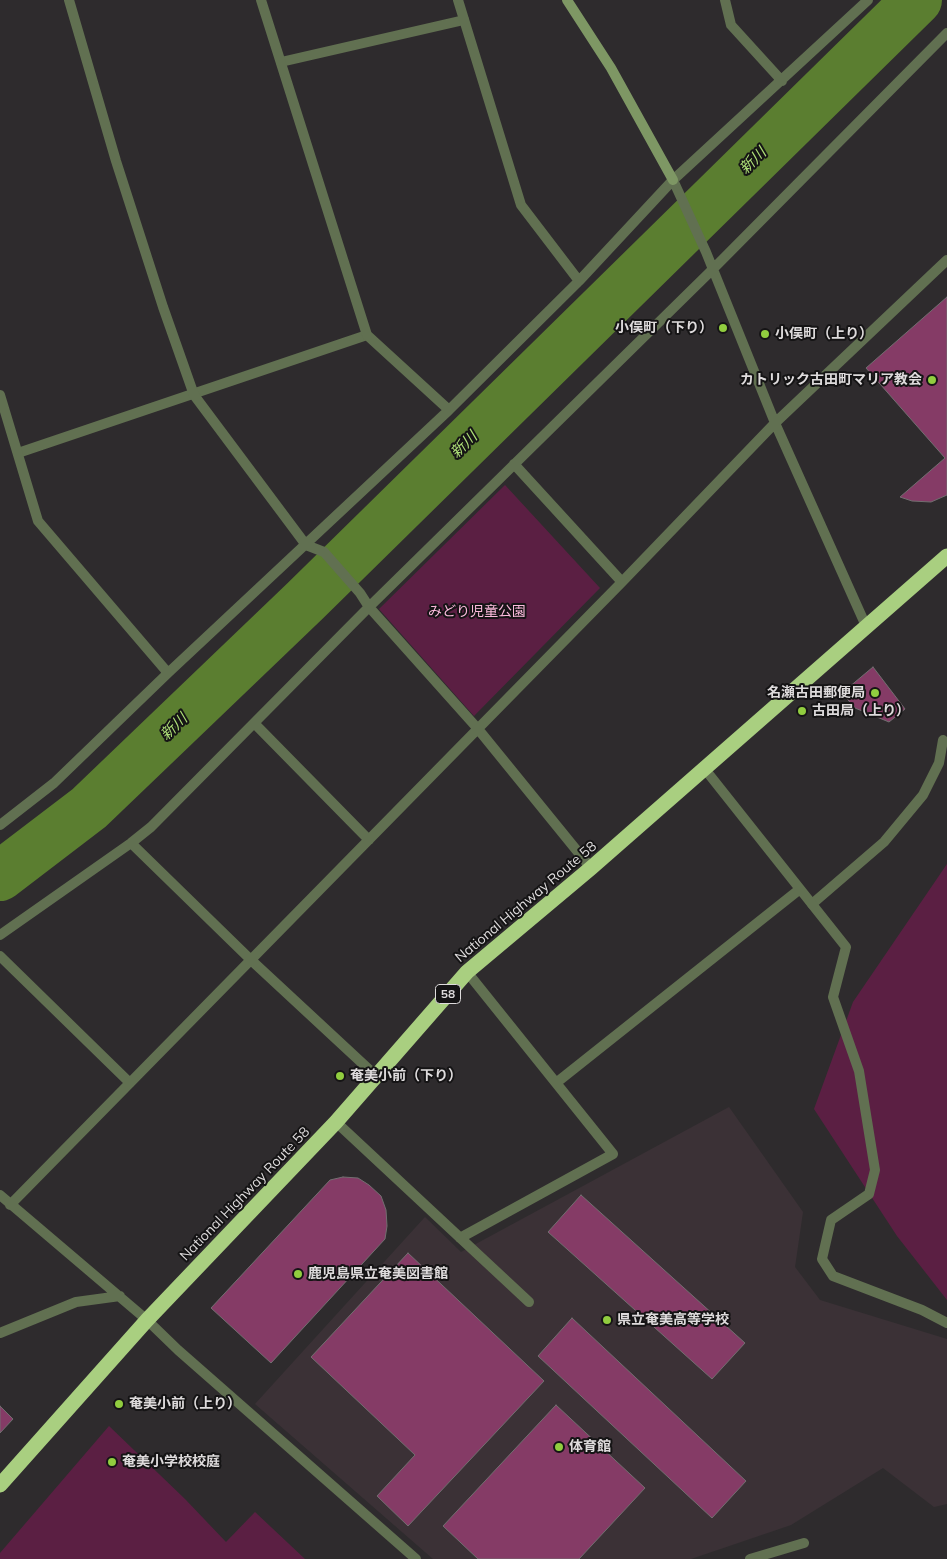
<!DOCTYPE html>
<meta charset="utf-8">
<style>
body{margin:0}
canvas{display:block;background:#2e2b2d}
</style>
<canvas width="947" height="1559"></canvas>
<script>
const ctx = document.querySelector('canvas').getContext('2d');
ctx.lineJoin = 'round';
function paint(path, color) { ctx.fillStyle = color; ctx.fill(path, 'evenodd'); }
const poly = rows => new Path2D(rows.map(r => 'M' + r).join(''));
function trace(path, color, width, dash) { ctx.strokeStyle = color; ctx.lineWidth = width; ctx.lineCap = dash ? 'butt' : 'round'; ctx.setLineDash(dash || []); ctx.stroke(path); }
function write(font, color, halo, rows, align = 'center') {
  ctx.font = font + ' Mulish,"Noto Sans JP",sans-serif'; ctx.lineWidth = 4; ctx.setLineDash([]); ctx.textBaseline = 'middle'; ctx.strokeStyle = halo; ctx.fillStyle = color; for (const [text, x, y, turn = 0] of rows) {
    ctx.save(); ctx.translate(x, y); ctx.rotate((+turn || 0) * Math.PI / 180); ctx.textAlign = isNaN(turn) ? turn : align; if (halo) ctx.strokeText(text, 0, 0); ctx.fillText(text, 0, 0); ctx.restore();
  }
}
paint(poly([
 [729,1107,803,1212,795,1267,820,1300,947,1339,947,1504,934,1507,883,1468,791,1525,691,1559,433,1559,255,1404,425,1217,461,1252]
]), '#3b3136');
paint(poly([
 [505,485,600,588,474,716,379,609],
 [947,864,947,1300,897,1236,814,1109,853,1002],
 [109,1426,185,1499,226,1542,255,1512,305,1559,0,1559,0,1553]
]), '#5b1f43');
trace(poly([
 [0,876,89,808,305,601,917,0]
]), '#5b7e30', 50);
const building = poly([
 [947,297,947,495,931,502,912,501,900,497,945,458,866,368,947,297],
 [873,667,905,709,889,722,855,708,842,693,873,667],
 [343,1177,358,1178,369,1185,381,1196,386,1210,387,1226,385,1239,271,1363,211,1308,330,1180,343,1177],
 [581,1195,745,1343,712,1379,548,1232,581,1195],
 [408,1253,544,1381,408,1526,377,1496,415,1455,311,1357,408,1253],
 [572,1318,746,1481,712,1518,538,1356,572,1318],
 [556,1405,645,1488,579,1559,478,1559,443,1526,556,1405],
 [0,1406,13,1419,0,1433,0,1406]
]);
paint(building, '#853b66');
trace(building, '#726e70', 1);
trace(poly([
 [281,62,464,20],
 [18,453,367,335],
 [812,904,884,842,923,795,939,763,943,740],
 [750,1559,804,1543]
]), '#617051', 10);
trace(poly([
 [69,0,116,161,163,307,194,395,306,545,324,552,360,593,369,607,478,729,591,868],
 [261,0,367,335,449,410],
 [458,0,521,205,579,281],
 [725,0,731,25,782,81],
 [673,180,706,252,775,423,866,626],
 [0,395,38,521,168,673],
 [514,464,622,582],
 [254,723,369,840],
 [704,768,846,947,833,997,859,1071,875,1170,869,1194,831,1220,822,1259,833,1276,922,1310,947,1323],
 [0,825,54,783,168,673,449,410,579,281,673,180,868,0],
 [131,843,251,960,376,1076],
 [0,935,131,843,151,827,369,607,712,270,947,33],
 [0,956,130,1083],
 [556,1083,800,889],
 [336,1122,529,1302],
 [0,1195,147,1320,178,1350,416,1559],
 [10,1205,622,582,775,423,947,260],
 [460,1238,613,1154,467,972],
 [0,1333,76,1302,120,1296]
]), '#617051', 10);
trace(poly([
 [567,0,611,68,673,180]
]), '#7e9764', 10);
trace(poly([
 [0,1485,147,1320,336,1122,467,972,591,868,947,556]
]), '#a9cf80', 15);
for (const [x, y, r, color] of [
 [723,328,5,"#91cd3f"],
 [765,334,5,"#91cd3f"],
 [932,380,5,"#91cd3f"],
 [875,693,5,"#91cd3f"],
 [802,711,5,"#91cd3f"],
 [340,1076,5,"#91cd3f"],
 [298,1274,5,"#91cd3f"],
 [607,1320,5,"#91cd3f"],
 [119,1404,5,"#91cd3f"],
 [559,1447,5,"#91cd3f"],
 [112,1462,5,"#91cd3f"]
]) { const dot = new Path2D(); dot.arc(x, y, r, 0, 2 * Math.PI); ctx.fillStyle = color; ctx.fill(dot); trace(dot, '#151415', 2); }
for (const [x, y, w] of [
 [448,994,25]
]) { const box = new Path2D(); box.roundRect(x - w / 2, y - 9.5, w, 19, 4); ctx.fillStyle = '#151415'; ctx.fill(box); trace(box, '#dedbdc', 1); }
write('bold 12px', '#dedbdc', null, [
 ["58",448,994]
]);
write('bold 14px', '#dedbdc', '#151415', [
 ["小俣町（下り）",713,328,"right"],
 ["小俣町（上り）",775,334],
 ["カトリック古田町マリア教会",922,380,"right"],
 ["名瀬古田郵便局",865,693,"right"],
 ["古田局（上り）",812,711],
 ["奄美小前（下り）",350,1076],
 ["鹿児島県立奄美図書館",308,1274],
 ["県立奄美高等学校",617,1320],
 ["奄美小前（上り）",129,1404],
 ["体育館",569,1447],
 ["奄美小学校校庭",122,1462]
], 'left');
write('14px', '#fbbadc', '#151415', [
 ["みどり児童公園",477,612]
]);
write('14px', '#dedbdc', '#151415', [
 ["National Highway Route 58",526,902,-40],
 ["National Highway Route 58",245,1194,-46]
]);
write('italic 15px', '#aedf77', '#151415', [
 ["新川",753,161,-45],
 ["新川",464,445,-45],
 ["新川",174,727,-44]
]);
</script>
